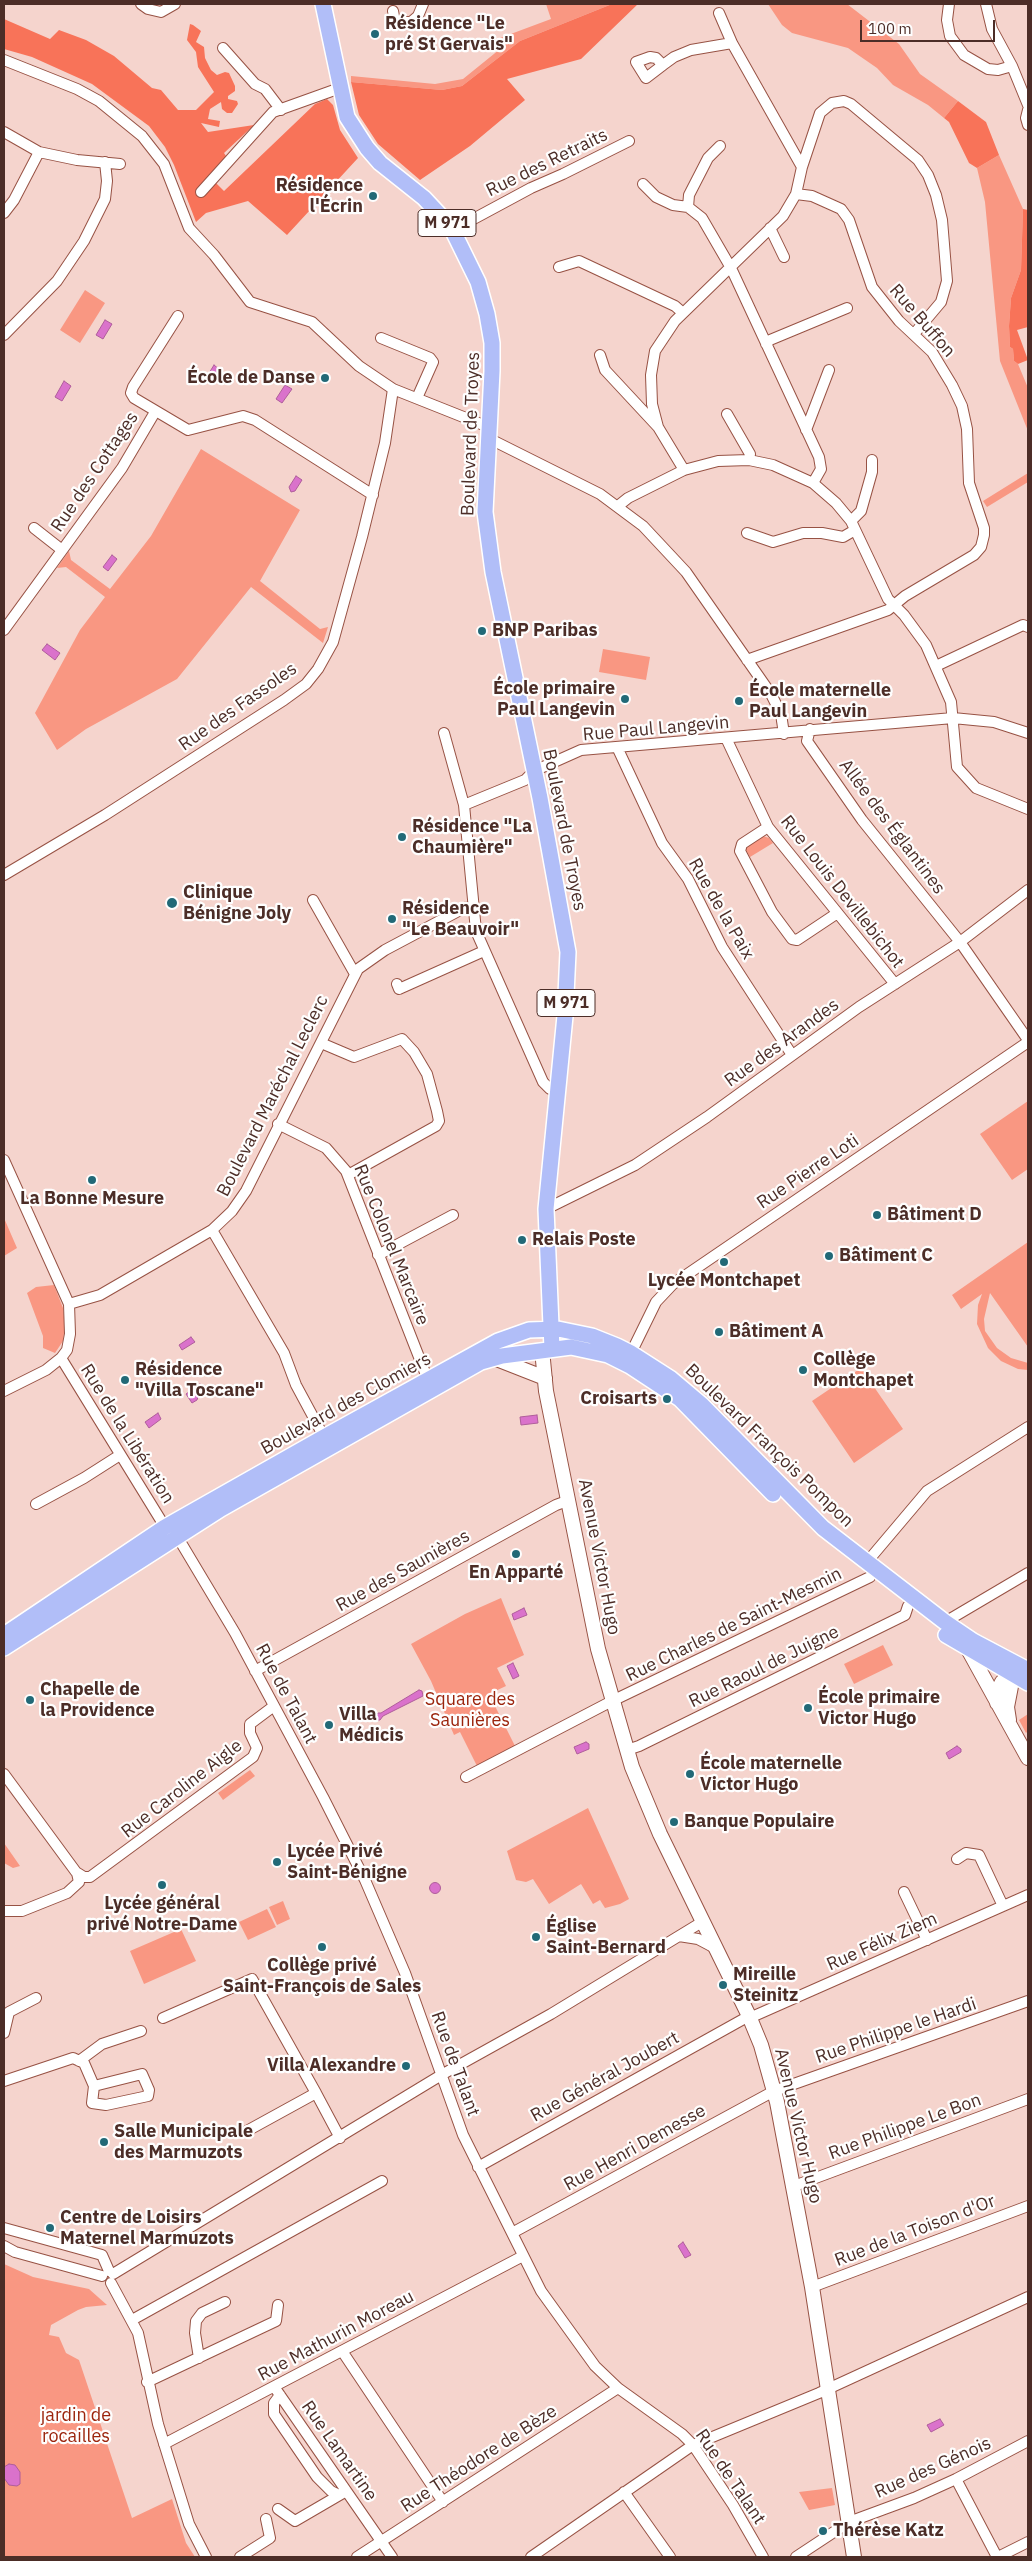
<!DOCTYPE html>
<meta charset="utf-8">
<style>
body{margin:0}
#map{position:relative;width:1032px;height:2561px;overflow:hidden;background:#f5d4cd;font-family:"IBM Plex Sans",sans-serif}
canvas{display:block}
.frame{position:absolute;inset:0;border:5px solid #4c2d27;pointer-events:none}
.scale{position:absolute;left:860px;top:20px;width:135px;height:22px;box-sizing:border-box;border:2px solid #4c2d27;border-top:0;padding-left:6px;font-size:15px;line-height:18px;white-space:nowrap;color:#4c2d27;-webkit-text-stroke:4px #fefefe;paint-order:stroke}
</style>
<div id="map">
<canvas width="1032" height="2561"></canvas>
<div class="frame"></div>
<div class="scale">100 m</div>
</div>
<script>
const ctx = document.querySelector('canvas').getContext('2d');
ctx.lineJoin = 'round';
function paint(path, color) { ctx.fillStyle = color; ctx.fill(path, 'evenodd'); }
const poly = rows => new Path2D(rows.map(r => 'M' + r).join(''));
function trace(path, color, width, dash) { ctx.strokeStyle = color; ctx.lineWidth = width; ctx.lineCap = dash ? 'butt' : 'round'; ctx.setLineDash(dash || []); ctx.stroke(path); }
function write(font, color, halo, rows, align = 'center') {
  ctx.font = font + ' "IBM Plex Sans",sans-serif'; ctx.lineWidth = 4.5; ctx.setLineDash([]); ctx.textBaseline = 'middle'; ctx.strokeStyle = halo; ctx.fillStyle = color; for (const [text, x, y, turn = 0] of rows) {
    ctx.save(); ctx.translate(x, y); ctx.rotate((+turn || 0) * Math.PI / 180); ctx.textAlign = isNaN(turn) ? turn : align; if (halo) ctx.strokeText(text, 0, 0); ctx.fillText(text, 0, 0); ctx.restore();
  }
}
paint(poly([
 [546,4,612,4,520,41,462,86,442,90,351,82,351,76,435,84,463,79,505,45,500,38,551,19],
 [768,4,847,4,899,44,920,74,958,101,944,118,928,105,893,85,877,68,848,48,792,33,782,25],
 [999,155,1023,209,1021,270,1011,298,1009,326,1010,347,1013,349,1014,361,1018,364,1028,388,1028,431,1000,361,985,202,977,168],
 [85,290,105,303,80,343,60,330],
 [201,449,300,510,260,581,320,629,328,627,323,643,251,587,177,679,86,729,57,750,35,713,80,630,105,597,66,567,57,568,69,551,71,560,110,589,151,536],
 [1028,473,1028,482,987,507,983,501],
 [603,649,650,657,646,680,599,672],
 [763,836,769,838,773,843,750,857,745,848],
 [1028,1101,1028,1169,1012,1180,980,1134],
 [4,1218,17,1248,4,1256],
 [1028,1242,1028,1347,990,1293,984,1319,985,1331,997,1348,1011,1358,1028,1363,1028,1370,1018,1369,1001,1361,988,1348,977,1324,978,1305,982,1294,961,1309,952,1295],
 [54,1285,63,1308,65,1326,63,1341,55,1353,43,1348,43,1336,27,1293,36,1287],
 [861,1368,903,1429,854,1463,812,1401],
 [501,1598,524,1655,497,1668,506,1686,489,1694,516,1748,478,1768,460,1732,454,1735,431,1681,411,1644,465,1614],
 [883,1645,893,1665,854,1684,844,1664],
 [1028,1714,1028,1731,1026,1733,1019,1720],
 [250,1770,255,1776,223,1800,218,1793],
 [588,1808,629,1899,620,1904,605,1908,600,1900,593,1904,581,1884,549,1904,533,1879,526,1882,516,1880,507,1851],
 [4,1843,20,1866,13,1868,4,1863],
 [283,1901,290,1919,277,1925,269,1907],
 [267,1909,276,1927,248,1940,239,1922],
 [181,1929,196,1961,144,1984,130,1951],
 [4,2264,33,2277,89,2289,107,2305,86,2307,78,2310,51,2325,49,2335,59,2337,66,2353,79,2360,132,2518,172,2499,186,2543,195,2557,4,2557],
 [832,2488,835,2505,809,2510,799,2492]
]), '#f99782');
paint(poly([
 [612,4,638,4,581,59,507,79,525,100,470,146,420,180,378,144,359,115,351,82,442,90,462,86,520,41],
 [4,19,50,39,59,30,86,40,114,56,152,88,161,90,178,110,196,110,214,92,198,67,196,52,187,40,190,24,193,25,201,31,196,42,204,47,205,58,211,70,217,75,225,72,229,73,235,86,235,91,228,96,228,99,237,101,238,104,232,113,227,113,222,109,221,102,210,109,208,119,220,121,219,127,201,123,208,132,254,125,224,153,228,159,215,182,224,191,315,104,327,99,333,105,340,130,358,158,287,235,248,201,206,213,196,222,174,165,165,147,149,126,92,84,32,57,4,49],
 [958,101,986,122,999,155,977,168,969,163,949,122,944,118],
 [1023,209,1028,210,1028,327,1017,330,1028,360,1018,364,1014,361,1013,349,1010,347,1009,326,1011,298,1021,270]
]), '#f87359');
const water = poly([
 [105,320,112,324,103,339,96,335,105,320],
 [214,365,220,370,213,381,206,378,214,365],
 [64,381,71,386,62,401,55,397,64,381],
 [285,385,292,389,282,403,276,399,285,385],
 [296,476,302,480,295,491,291,492,289,487,296,476],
 [112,555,117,559,108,571,103,567,112,555],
 [47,644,60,653,55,660,42,650,47,644],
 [191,1337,195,1342,182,1350,179,1345,191,1337],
 [200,1384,204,1390,199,1394,197,1400,192,1403,186,1394,200,1384],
 [158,1413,161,1419,149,1428,145,1422,158,1413],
 [537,1415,538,1423,521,1425,520,1417,537,1415],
 [524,1608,527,1615,514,1620,512,1614,524,1608],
 [513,1663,519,1676,513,1679,507,1666,513,1663],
 [419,1690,422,1691,423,1696,383,1716,380,1720,377,1720,376,1715,378,1713,381,1713,419,1690],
 [586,1742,589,1744,589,1749,577,1754,574,1747,586,1742],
 [957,1746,961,1749,961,1752,949,1759,946,1753,957,1746],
 '429.5 1888a5.5 5.5 0 1 1 11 0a5.5 5.5 0 1 1-11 0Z',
 [683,2242,691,2255,685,2258,678,2246,683,2242],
 [940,2419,944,2425,931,2432,927,2425,940,2419],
 [9,2464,15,2465,20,2472,20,2484,17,2486,9,2485,4,2478,4,2467,9,2464]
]);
paint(water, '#da72cb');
trace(water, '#af5d9a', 1);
const street = poly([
 [141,4,148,9,161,12,175,4],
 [949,4,947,20,950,36,964,55,988,69,998,70,1012,66],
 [986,4,992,29,1012,66,1028,105],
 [393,11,395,22,411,22,418,16,423,4],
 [719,13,732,43,802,167],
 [223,48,255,84,265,89,281,110],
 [650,57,656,58,663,65,646,78,636,62,650,57],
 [4,60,77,89,99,101,142,136,164,164,189,228,214,255,250,302,312,322,359,366,393,389,491,428],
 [663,65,674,57,691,50,732,43],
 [1028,110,1026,118,1028,125],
 [4,132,39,152,77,160,120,164],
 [643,184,656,197,673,205,688,207,702,218,731,268,819,457,821,469,813,483],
 [201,192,273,112,340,88],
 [688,207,689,195,708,158,720,146],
 [4,213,14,200,39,152],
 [770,228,784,257],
 [453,230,531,188,563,174,629,141],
 [559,267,579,261,675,306,683,313],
 [178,316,133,387,131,393,134,398,188,430,243,416,255,420,373,495],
 [4,335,57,281,84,241,105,199,107,181,105,162],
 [381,338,430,358,433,362,417,398],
 [766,344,770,340,847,308],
 [600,355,605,370,658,427],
 [727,414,750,454,749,460],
 [806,430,829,370],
 [490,439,600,494,643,526,686,572,771,694,781,714,784,734],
 [684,470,658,427,652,404,651,375,655,351,675,321,783,216,796,194,802,167,820,113,832,103,844,101,851,104,918,160,928,175,936,195,942,220,947,281,941,302,914,334],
 [618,506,628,498,684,470,718,461,749,460,773,465,813,483,836,503,851,521,888,599,904,615,926,645,951,702,957,767,976,788,1028,809],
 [851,521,861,511,872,472,872,460],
 [34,528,62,550],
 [747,533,773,542,803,533,822,533,843,537,855,530],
 [4,630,122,468,155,412],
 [747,660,888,610,905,596,974,555,981,547,984,535,984,528,969,483,967,429,962,406,952,385,932,352,899,321,872,287,849,220,841,209,812,196,796,194],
 [936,666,1023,625,1028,627],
 [810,729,807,741,862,820,960,942,1028,1040],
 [444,733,464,805],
 [726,738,768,827,895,984],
 [617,747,662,843,688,879,722,947,792,1055],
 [768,827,742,844,740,851,772,912,792,939,797,940,836,914],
 [4,875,105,815,284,700,306,684,318,669,333,642,362,537,385,443,393,389],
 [313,900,355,974],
 [397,984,399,989,484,951],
 [321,1043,354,1057,402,1039,414,1052,427,1074,437,1111,439,1121,436,1126,348,1175],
 [557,1089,550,1089,543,1082,476,931,464,805,525,780,534,771,581,750,953,718,994,722,1028,733],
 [278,1124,326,1148,346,1171,428,1380],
 [4,1160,69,1304,70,1334,67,1350,61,1358,46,1370,4,1391],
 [546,1209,635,1165,707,1117,859,1007,960,942,1028,890],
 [212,1230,284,1353,296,1385,324,1437],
 [378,1255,453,1215],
 [69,1304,100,1295,212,1230,232,1211,246,1191,358,969,385,950,464,908,473,907],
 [631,1353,656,1302,673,1284,1028,1042],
 [61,1358,165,1527],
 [36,1504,84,1478,120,1455],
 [177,1536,235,1633,323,1797,365,1880,405,1973,463,2135,541,2291,595,2366,618,2388,682,2434,693,2445,733,2505,763,2557],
 [867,1562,927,1491,1028,1427],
 [945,1622,1028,1573],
 [255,1671,556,1505,567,1501],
 [627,1750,639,1746,905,1615,908,1606],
 [4,1774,76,1872,84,1877,90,1877,253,1757,257,1748,250,1733,250,1724,274,1706],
 [466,1777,612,1701,870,1577],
 [957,1859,966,1853,979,1855,1003,1906],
 [904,1892,927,1940],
 [4,1911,22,1911,67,1893,79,1882,77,1873],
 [679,1936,698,1939,715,1948],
 [163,2018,252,1979,316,2093],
 [4,2033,9,2012,36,1998],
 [79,2061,102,2044,141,2031],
 [4,2081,73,2058,84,2063,94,2086,142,2074,149,2090,148,2096,106,2105,92,2103,94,2086],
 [245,2132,316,2093,340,2138],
 [478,2167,749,2016,754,2016,1028,1895],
 [794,2186,1028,2099],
 [4,2228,102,2255,109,2271],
 [512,2233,774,2091,1028,2001],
 [4,2246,15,2252,102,2276],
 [113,2274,443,2074,551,2014,702,1922],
 [111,2283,138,2333,158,2424,189,2524,206,2557],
 [812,2287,1028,2206],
 [132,2320,382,2181],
 [342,2351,443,2502],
 [199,2358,195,2333,196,2321,202,2313,225,2302],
 [147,2382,276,2321,278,2305],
 [275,2388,392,2557],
 [280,2395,274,2403,274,2414,317,2477,331,2491,339,2495],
 [164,2444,523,2256],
 [956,2479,997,2557],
 [624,2492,670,2557],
 [278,2509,295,2521,343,2493],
 [240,2557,270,2538,266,2519],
 [357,2557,618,2388],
 [531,2557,693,2445,819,2393,1028,2297],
 [796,2557,849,2522,914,2498,956,2479,1028,2441],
 [998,2557,1028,2542]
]);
const secondary = poly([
 [542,1350,546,1391,598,1649,632,1767,660,1834,749,2016,761,2045,777,2102,812,2287,854,2557],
 [494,1358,545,1378],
 [969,1651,1028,1758],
 [997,1703,999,1688,1002,1682,1013,1676,1007,1707,1009,1720]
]);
const primary = poly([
 [323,4,347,117,367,148,380,163,424,198,451,227,478,282,487,314,492,343,492,371,485,512,493,572,540,798,568,952,565,1016,546,1209,552,1349],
 [4,1635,165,1527,324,1437,498,1341,529,1330,558,1329,592,1336,617,1346,631,1353,670,1378,702,1405,823,1528,945,1622,973,1641,1028,1670],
 [946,1635,1028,1683],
 [4,1648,221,1509,481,1362,502,1356,571,1347,608,1355,630,1366,680,1399,773,1494]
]);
trace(street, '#975244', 12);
trace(secondary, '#975244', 16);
trace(primary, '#fff', 18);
trace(street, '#fff', 10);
trace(secondary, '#fff', 14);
trace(primary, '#b1bef8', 15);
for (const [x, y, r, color] of [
 [375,34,5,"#226977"],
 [373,196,5,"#226977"],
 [325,378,5,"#226977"],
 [482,631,5,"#226977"],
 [625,699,5,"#226977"],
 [739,701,5,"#226977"],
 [402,837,5,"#226977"],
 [172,903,6,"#226977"],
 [392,919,5,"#226977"],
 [92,1180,5,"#226977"],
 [877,1215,5,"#226977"],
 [522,1240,5,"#226977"],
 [829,1256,5,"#226977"],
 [724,1262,5,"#226977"],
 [719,1332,5,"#226977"],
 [803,1370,5,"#226977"],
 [125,1380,5,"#226977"],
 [667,1399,5,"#226977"],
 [516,1554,5,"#226977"],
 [30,1700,5,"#226977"],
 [808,1708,5,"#226977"],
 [329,1725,5,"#226977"],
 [690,1774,5,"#226977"],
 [674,1822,5,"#226977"],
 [277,1862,5,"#226977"],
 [162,1885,5,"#226977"],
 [536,1937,5,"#226977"],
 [322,1947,5,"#226977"],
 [723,1985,5,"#226977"],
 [406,2066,5,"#226977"],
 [104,2142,5,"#226977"],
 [50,2228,5,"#226977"],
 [823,2531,5,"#226977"]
]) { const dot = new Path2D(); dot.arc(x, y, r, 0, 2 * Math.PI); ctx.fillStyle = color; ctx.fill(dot); trace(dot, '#fefefe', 2); }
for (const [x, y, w] of [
 [447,223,58],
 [566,1003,58]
]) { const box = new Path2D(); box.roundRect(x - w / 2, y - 13.5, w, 27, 4); ctx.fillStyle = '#fefefe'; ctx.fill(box); trace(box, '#4c2d27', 1); }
write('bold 16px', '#4c2d27', null, [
 ["M 971",447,223],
 ["M 971",566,1003]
]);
write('bold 18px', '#4c2d27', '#fefefe', [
 ["Résidence \"Le",385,24],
 ["pré St Gervais\"",385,45],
 ["Résidence",363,186,"right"],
 ["l'Écrin",363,207,"right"],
 ["École de Danse",315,378,"right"],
 ["BNP Paribas",492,631],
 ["École primaire",615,689,"right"],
 ["Paul Langevin",615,710,"right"],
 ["École maternelle",749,691],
 ["Paul Langevin",749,712],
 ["Résidence \"La",412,827],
 ["Chaumière\"",412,848],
 ["Clinique",183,893],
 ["Bénigne Joly",183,914],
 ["Résidence",402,909],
 ["\"Le Beauvoir\"",402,930],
 ["La Bonne Mesure",92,1199,"center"],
 ["Bâtiment D",887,1215],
 ["Relais Poste",532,1240],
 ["Bâtiment C",839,1256],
 ["Lycée Montchapet",724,1281,"center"],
 ["Bâtiment A",729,1332],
 ["Collège",813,1360],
 ["Montchapet",813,1381],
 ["Résidence",135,1370],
 ["\"Villa Toscane\"",135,1391],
 ["Croisarts",657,1399,"right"],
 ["En Apparté",516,1573,"center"],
 ["Chapelle de",40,1690],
 ["la Providence",40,1711],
 ["École primaire",818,1698],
 ["Victor Hugo",818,1719],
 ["Villa",339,1715],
 ["Médicis",339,1736],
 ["École maternelle",700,1764],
 ["Victor Hugo",700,1785],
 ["Banque Populaire",684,1822],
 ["Lycée Privé",287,1852],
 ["Saint-Bénigne",287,1873],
 ["Lycée général",162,1904,"center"],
 ["privé Notre-Dame",162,1925,"center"],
 ["Église",546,1927],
 ["Saint-Bernard",546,1948],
 ["Collège privé",322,1966,"center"],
 ["Saint-François de Sales",322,1987,"center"],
 ["Mireille",733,1975],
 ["Steinitz",733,1996],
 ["Villa Alexandre",396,2066,"right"],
 ["Salle Municipale",114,2132],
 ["des Marmuzots",114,2153],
 ["Centre de Loisirs",60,2218],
 ["Maternel Marmuzots",60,2239],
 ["Thérèse Katz",833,2531]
], 'left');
write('18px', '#4c2d27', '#fefefe', [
 ["Rue des Retraits",547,163,-26],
 ["Rue Buffon",922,321,49],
 ["Boulevard de Troyes",471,434,-88],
 ["Rue des Cottages",95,472,-56],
 ["Rue des Fassoles",238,707,-35],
 ["Rue Paul Langevin",656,729,-5],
 ["Allée des Églantines",892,827,53],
 ["Boulevard de Troyes",564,830,79],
 ["Rue Louis Devillebichot",842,892,52],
 ["Rue de la Paix",721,909,60],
 ["Rue des Arandes",782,1043,-36],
 ["Boulevard Maréchal Leclerc",273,1096,-63],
 ["Rue Pierre Loti",808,1172,-34],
 ["Rue Colonel Marcaire",391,1245,68],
 ["Boulevard des Clomiers",346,1404,-29],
 ["Rue de la Libération",127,1434,58],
 ["Boulevard François Pompon",769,1446,44],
 ["Avenue Victor Hugo",599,1557,79],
 ["Rue des Saunières",403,1571,-29],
 ["Rue Charles de Saint-Mesmin",734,1625,-26],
 ["Rue Raoul de Juigne",764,1667,-26],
 ["Rue de Talant",286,1694,62],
 ["Rue Caroline Aigle",182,1789,-38],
 ["Rue Félix Ziem",882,1942,-24],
 ["Rue Philippe le Hardi",896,2031,-19],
 ["Rue de Talant",455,2064,70],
 ["Rue Général Joubert",605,2077,-29],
 ["Avenue Victor Hugo",798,2126,77],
 ["Rue Philippe Le Bon",905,2127,-20],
 ["Rue Henri Demesse",635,2148,-29],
 ["Rue de la Toison d'Or",915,2231,-21],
 ["Rue Mathurin Moreau",336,2336,-28],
 ["Rue Lamartine",339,2451,55],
 ["Rue Théodore de Bèze",479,2459,-33],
 ["Rue des Génois",933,2468,-24],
 ["Rue de Talant",730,2477,56]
]);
write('18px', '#9b240c', '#fefefe', [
 ["Square des",470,1700],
 ["Saunières",470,1721],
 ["jardin de",76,2416],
 ["rocailles",76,2437]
]);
</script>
